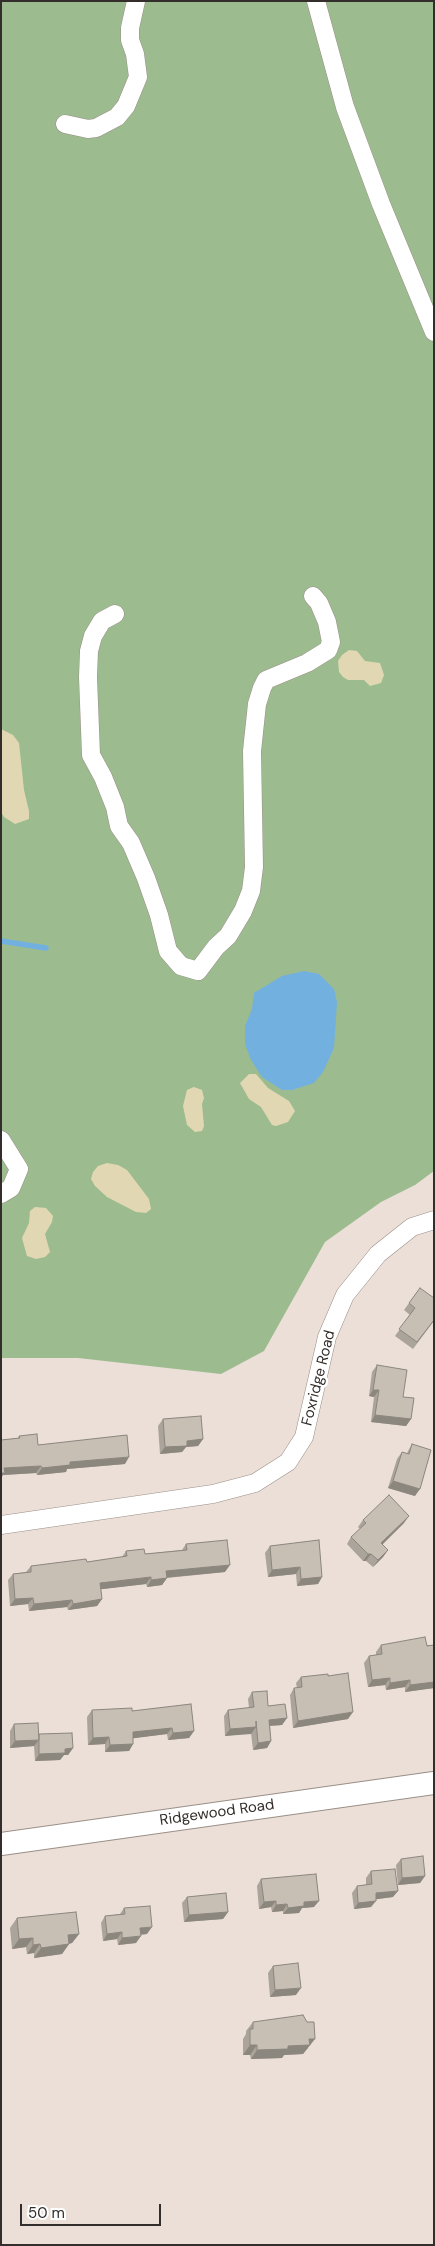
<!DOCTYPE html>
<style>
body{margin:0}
#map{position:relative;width:435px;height:2246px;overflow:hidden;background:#ebdfd7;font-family:"DM Sans",sans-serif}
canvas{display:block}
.frame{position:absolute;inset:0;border:2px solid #332e2b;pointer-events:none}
.scale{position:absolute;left:20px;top:2204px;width:141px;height:22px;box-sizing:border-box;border:2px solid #332e2b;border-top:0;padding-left:6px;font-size:15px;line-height:18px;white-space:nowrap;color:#332e2b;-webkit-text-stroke:4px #fff;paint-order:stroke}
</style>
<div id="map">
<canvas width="435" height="2246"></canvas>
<div class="frame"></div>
<div class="scale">50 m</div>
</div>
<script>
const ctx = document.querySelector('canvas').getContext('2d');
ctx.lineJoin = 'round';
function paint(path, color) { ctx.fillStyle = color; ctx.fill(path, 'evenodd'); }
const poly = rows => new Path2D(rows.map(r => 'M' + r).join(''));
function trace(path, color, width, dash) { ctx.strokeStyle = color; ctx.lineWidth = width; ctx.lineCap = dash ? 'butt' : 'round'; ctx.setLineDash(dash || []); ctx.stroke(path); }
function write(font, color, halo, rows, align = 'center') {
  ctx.font = font + ' "DM Sans",sans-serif'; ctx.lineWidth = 5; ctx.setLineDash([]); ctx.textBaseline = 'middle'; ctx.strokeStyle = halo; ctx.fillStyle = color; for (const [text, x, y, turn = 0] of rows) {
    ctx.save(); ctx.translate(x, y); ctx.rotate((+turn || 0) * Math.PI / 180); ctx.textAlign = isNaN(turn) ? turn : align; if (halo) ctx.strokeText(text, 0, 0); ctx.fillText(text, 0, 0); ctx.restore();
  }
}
paint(poly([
 [1,1,434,1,434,1171,415,1185,381,1202,325,1242,264,1351,221,1374,78,1358,1,1358]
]), '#9cbc8f');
paint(poly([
 [349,650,357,651,365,661,380,663,384,675,381,683,370,686,364,680,348,680,343,677,339,672,338,661,342,655],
 [1,729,13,735,19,743,24,790,29,811,29,819,15,824,4,817,1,812],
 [249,1074,256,1074,268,1088,289,1101,295,1111,288,1122,276,1126,272,1125,261,1107,249,1099,240,1083],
 [194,1087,202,1090,204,1098,202,1104,204,1126,202,1131,195,1132,187,1125,183,1106,187,1090],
 [107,1163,118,1165,127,1170,149,1199,151,1209,146,1213,136,1212,107,1197,95,1186,91,1179,93,1172,98,1166],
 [35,1207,46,1208,53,1216,52,1222,45,1234,50,1252,45,1257,36,1259,27,1256,22,1238,29,1223,30,1211]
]), '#e1d8b3');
paint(poly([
 [304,971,319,974,334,989,337,1002,334,1048,323,1072,314,1083,292,1090,282,1090,262,1077,251,1060,245,1044,245,1026,252,1009,254,993,282,976]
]), '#72b0e0');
trace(poly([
 [1,941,46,948]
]), '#72b0e0', 5.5);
const minor = poly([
 [316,1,345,107,381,204,434,332],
 [65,124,88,129,96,128,117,117,126,106,138,77,135,54,130,40,130,28,136,1],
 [115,614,102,621,93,636,89,651,88,677,91,755,103,777,115,807,119,826,131,843,146,878,159,915,168,951,181,966,198,971,216,947,228,936,243,911,251,891,254,867,252,751,257,704,262,688,266,680,307,663,328,650,331,642,327,622,319,603,313,596],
 [1,1140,19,1169,11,1188,1,1194],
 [1,1525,213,1494,255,1483,288,1462,304,1437,327,1337,345,1295,378,1254,412,1227,434,1220]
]);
const major = poly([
 [1,1844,434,1783]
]);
trace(minor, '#9a8f88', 19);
trace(major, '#9a8f88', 24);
trace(minor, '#fff', 18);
trace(major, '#fff', 22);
paint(poly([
 [420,1288,434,1321,413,1349,395,1336,410,1315,404,1310],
 [377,1365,403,1397,411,1419,406,1426,371,1422,374,1397,369,1396,372,1372],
 [163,1419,203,1439,198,1446,186,1447,182,1452,160,1454,158,1426],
 [19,1436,38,1445,125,1464,67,1469,66,1472,37,1475,36,1473,3,1475,1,1478,1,1440,18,1438],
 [412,1444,415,1496,388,1488,397,1459,402,1452,407,1454,408,1451],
 [363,1520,404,1523,382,1544,388,1550,383,1557,373,1567,366,1561,363,1561,347,1544,351,1537,360,1529,358,1527],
 [186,1544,225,1572,167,1578,162,1585,147,1587,146,1584,101,1589,102,1599,97,1606,68,1610,67,1607,29,1611,28,1604,10,1606,8,1580,13,1574,26,1572,31,1566,87,1562,122,1557,126,1551,145,1554,182,1550],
 [270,1546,322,1577,318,1584,297,1586,296,1574,268,1577,265,1553],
 [381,1645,434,1645,434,1688,405,1692,405,1687,386,1690,385,1685,368,1687,364,1663,369,1656,376,1655,376,1652],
 [328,1676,348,1719,293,1728,290,1695,294,1688,297,1688,296,1683,301,1677],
 [252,1692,268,1706,287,1718,282,1725,270,1726,271,1741,267,1748,253,1750,251,1733,225,1736,224,1716,228,1710,249,1708,248,1699],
 [92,1710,132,1711,194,1731,189,1738,168,1740,167,1734,133,1738,133,1744,129,1751,105,1752,105,1744,88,1745,87,1717],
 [14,1724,38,1735,73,1748,68,1755,64,1755,60,1760,35,1761,34,1746,10,1748,10,1731],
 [401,1859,425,1876,420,1883,398,1885,396,1865],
 [371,1871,393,1897,376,1899,371,1907,354,1909,352,1893,357,1886,366,1885,366,1878],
 [261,1879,314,1907,302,1908,299,1913,283,1914,283,1911,272,1912,271,1907,259,1909,257,1886],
 [187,1897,228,1912,223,1919,184,1922,182,1903],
 [124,1908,147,1934,140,1935,136,1943,118,1945,117,1939,103,1941,101,1923,105,1916,120,1914],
 [17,1918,79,1934,72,1943,69,1944,62,1954,34,1958,34,1953,27,1954,26,1947,12,1949,10,1928],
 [273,1966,296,1995,270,1997,268,1973],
 [253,2022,308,2048,307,2049,303,2054,284,2055,282,2058,251,2059,250,2055,243,2055,243,2039,246,2034,246,2031]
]), '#aba49b');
paint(poly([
 [373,1390,379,1390,374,1397,369,1396],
 [375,1415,411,1419,406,1426,371,1422],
 [203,1439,198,1446,186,1447,182,1452,160,1454,165,1447,187,1441],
 [129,1457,125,1464,67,1469,66,1472,37,1475,42,1468,70,1462],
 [41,1466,36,1473,3,1475,1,1478,1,1473,4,1468],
 [393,1481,420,1489,415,1496,388,1488],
 [409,1516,404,1523,377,1550,381,1543],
 [388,1550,383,1557,373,1567,378,1560],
 [368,1554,371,1554,366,1561,363,1561],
 [230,1565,225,1572,162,1578,166,1571],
 [300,1567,296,1574,268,1577,272,1570],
 [151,1577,146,1584,95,1590,100,1583],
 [322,1577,318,1584,297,1586,301,1579],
 [167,1578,162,1585,147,1587,151,1580],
 [33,1598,28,1604,10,1606,15,1599],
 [102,1599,97,1606,68,1610,73,1604],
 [72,1600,67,1607,29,1611,34,1604],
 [390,1678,385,1685,368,1687,372,1680],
 [410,1680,405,1687,386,1690,390,1683],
 [434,1682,434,1688,405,1692,410,1685],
 [353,1712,348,1719,293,1728,298,1721],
 [287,1718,282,1725,265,1726,269,1720],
 [256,1727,251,1734,225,1736,230,1729],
 [172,1728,167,1734,128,1739,133,1732],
 [194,1731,189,1738,168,1740,173,1733],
 [109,1737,105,1744,88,1745,93,1738],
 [39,1740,34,1746,10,1748,15,1741],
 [271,1741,267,1748,253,1750,258,1743],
 [133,1744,129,1751,105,1752,110,1745],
 [73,1748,68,1755,64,1755,60,1760,35,1761,39,1754,65,1749],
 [425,1876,420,1883,398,1885,402,1878],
 [398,1891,393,1897,371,1900,376,1893],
 [276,1901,271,1907,259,1909,264,1902],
 [319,1901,314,1907,302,1908,299,1913,283,1914,288,1908,304,1902],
 [376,1901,371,1907,354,1909,358,1903],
 [287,1904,283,1911,272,1912,276,1905],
 [228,1912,223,1919,184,1922,189,1915],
 [152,1927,147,1934,135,1935,140,1928],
 [122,1932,117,1939,103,1941,107,1934],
 [79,1934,72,1943,61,1945,68,1935],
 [141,1936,136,1943,118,1945,122,1938],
 [33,1938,26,1947,12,1949,19,1939],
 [40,1944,34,1953,27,1954,33,1945],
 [69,1944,62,1954,34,1958,41,1948],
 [301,1988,296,1995,270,1997,275,1990],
 [309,2039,315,2039,303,2054,284,2055,282,2058,251,2059,257,2050],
 [250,2045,257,2045,250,2055,243,2055]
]), '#8b867e');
const building = poly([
 [420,1288,434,1298,434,1320,417,1342,399,1329,415,1308,409,1303,420,1288],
 [377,1365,407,1370,403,1397,414,1398,411,1419,375,1415,379,1390,373,1390,377,1365],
 [201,1416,203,1439,187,1441,187,1446,165,1447,163,1419,201,1416],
 [37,1434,38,1445,127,1435,129,1457,70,1462,70,1465,42,1468,41,1466,4,1468,5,1473,1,1473,1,1440,20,1438,19,1436,37,1434],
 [412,1444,431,1450,420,1489,393,1481,402,1452,409,1454,412,1444],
 [389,1495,409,1516,381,1543,388,1550,378,1560,371,1554,368,1554,351,1537,366,1523,363,1520,389,1495],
 [227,1540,230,1565,166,1571,167,1578,151,1580,151,1577,100,1583,102,1599,73,1604,72,1600,34,1604,33,1598,15,1599,13,1574,31,1572,31,1566,86,1559,87,1562,127,1556,126,1551,144,1549,145,1554,187,1550,186,1544,227,1540],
 [319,1540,322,1577,301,1579,300,1567,272,1570,270,1546,319,1540],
 [425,1637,427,1646,434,1645,434,1682,410,1685,410,1680,390,1683,390,1678,372,1680,369,1656,382,1654,381,1645,425,1637],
 [348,1673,353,1712,298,1721,294,1688,302,1687,301,1677,328,1674,328,1676,348,1673],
 [267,1691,268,1706,285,1704,287,1718,269,1720,271,1741,258,1743,256,1721,256,1727,230,1729,228,1710,254,1707,252,1692,267,1691],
 [191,1704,194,1731,173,1733,172,1728,133,1732,133,1744,110,1745,109,1737,93,1738,92,1710,132,1708,132,1711,191,1704],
 [38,1723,39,1740,15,1741,14,1724,38,1723],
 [72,1733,73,1748,65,1749,65,1753,39,1754,39,1734,72,1733],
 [423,1856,425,1876,402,1878,401,1859,423,1856],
 [395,1869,398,1891,376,1893,376,1901,358,1903,357,1886,372,1884,371,1871,395,1869],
 [316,1874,319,1901,304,1902,304,1906,288,1908,287,1904,276,1905,276,1901,264,1902,261,1879,316,1874],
 [226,1893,228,1912,189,1915,187,1897,226,1893],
 [150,1906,152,1927,140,1928,141,1936,122,1938,122,1932,107,1934,105,1916,125,1914,124,1908,150,1906],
 [76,1912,79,1934,68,1935,69,1944,41,1948,40,1944,33,1945,33,1938,19,1939,17,1918,76,1912],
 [298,1963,301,1988,275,1990,273,1966,298,1963],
 [303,2015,307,2022,314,2022,315,2039,309,2039,310,2045,288,2046,288,2049,257,2050,257,2045,250,2045,250,2029,253,2029,253,2022,303,2015]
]);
paint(building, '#c7bfb4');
trace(building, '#8b867e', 1);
write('15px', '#332e2b', '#fff', [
 ["Foxridge Road",319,1378,-76],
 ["Ridgewood Road",217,1813,-8]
]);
</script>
